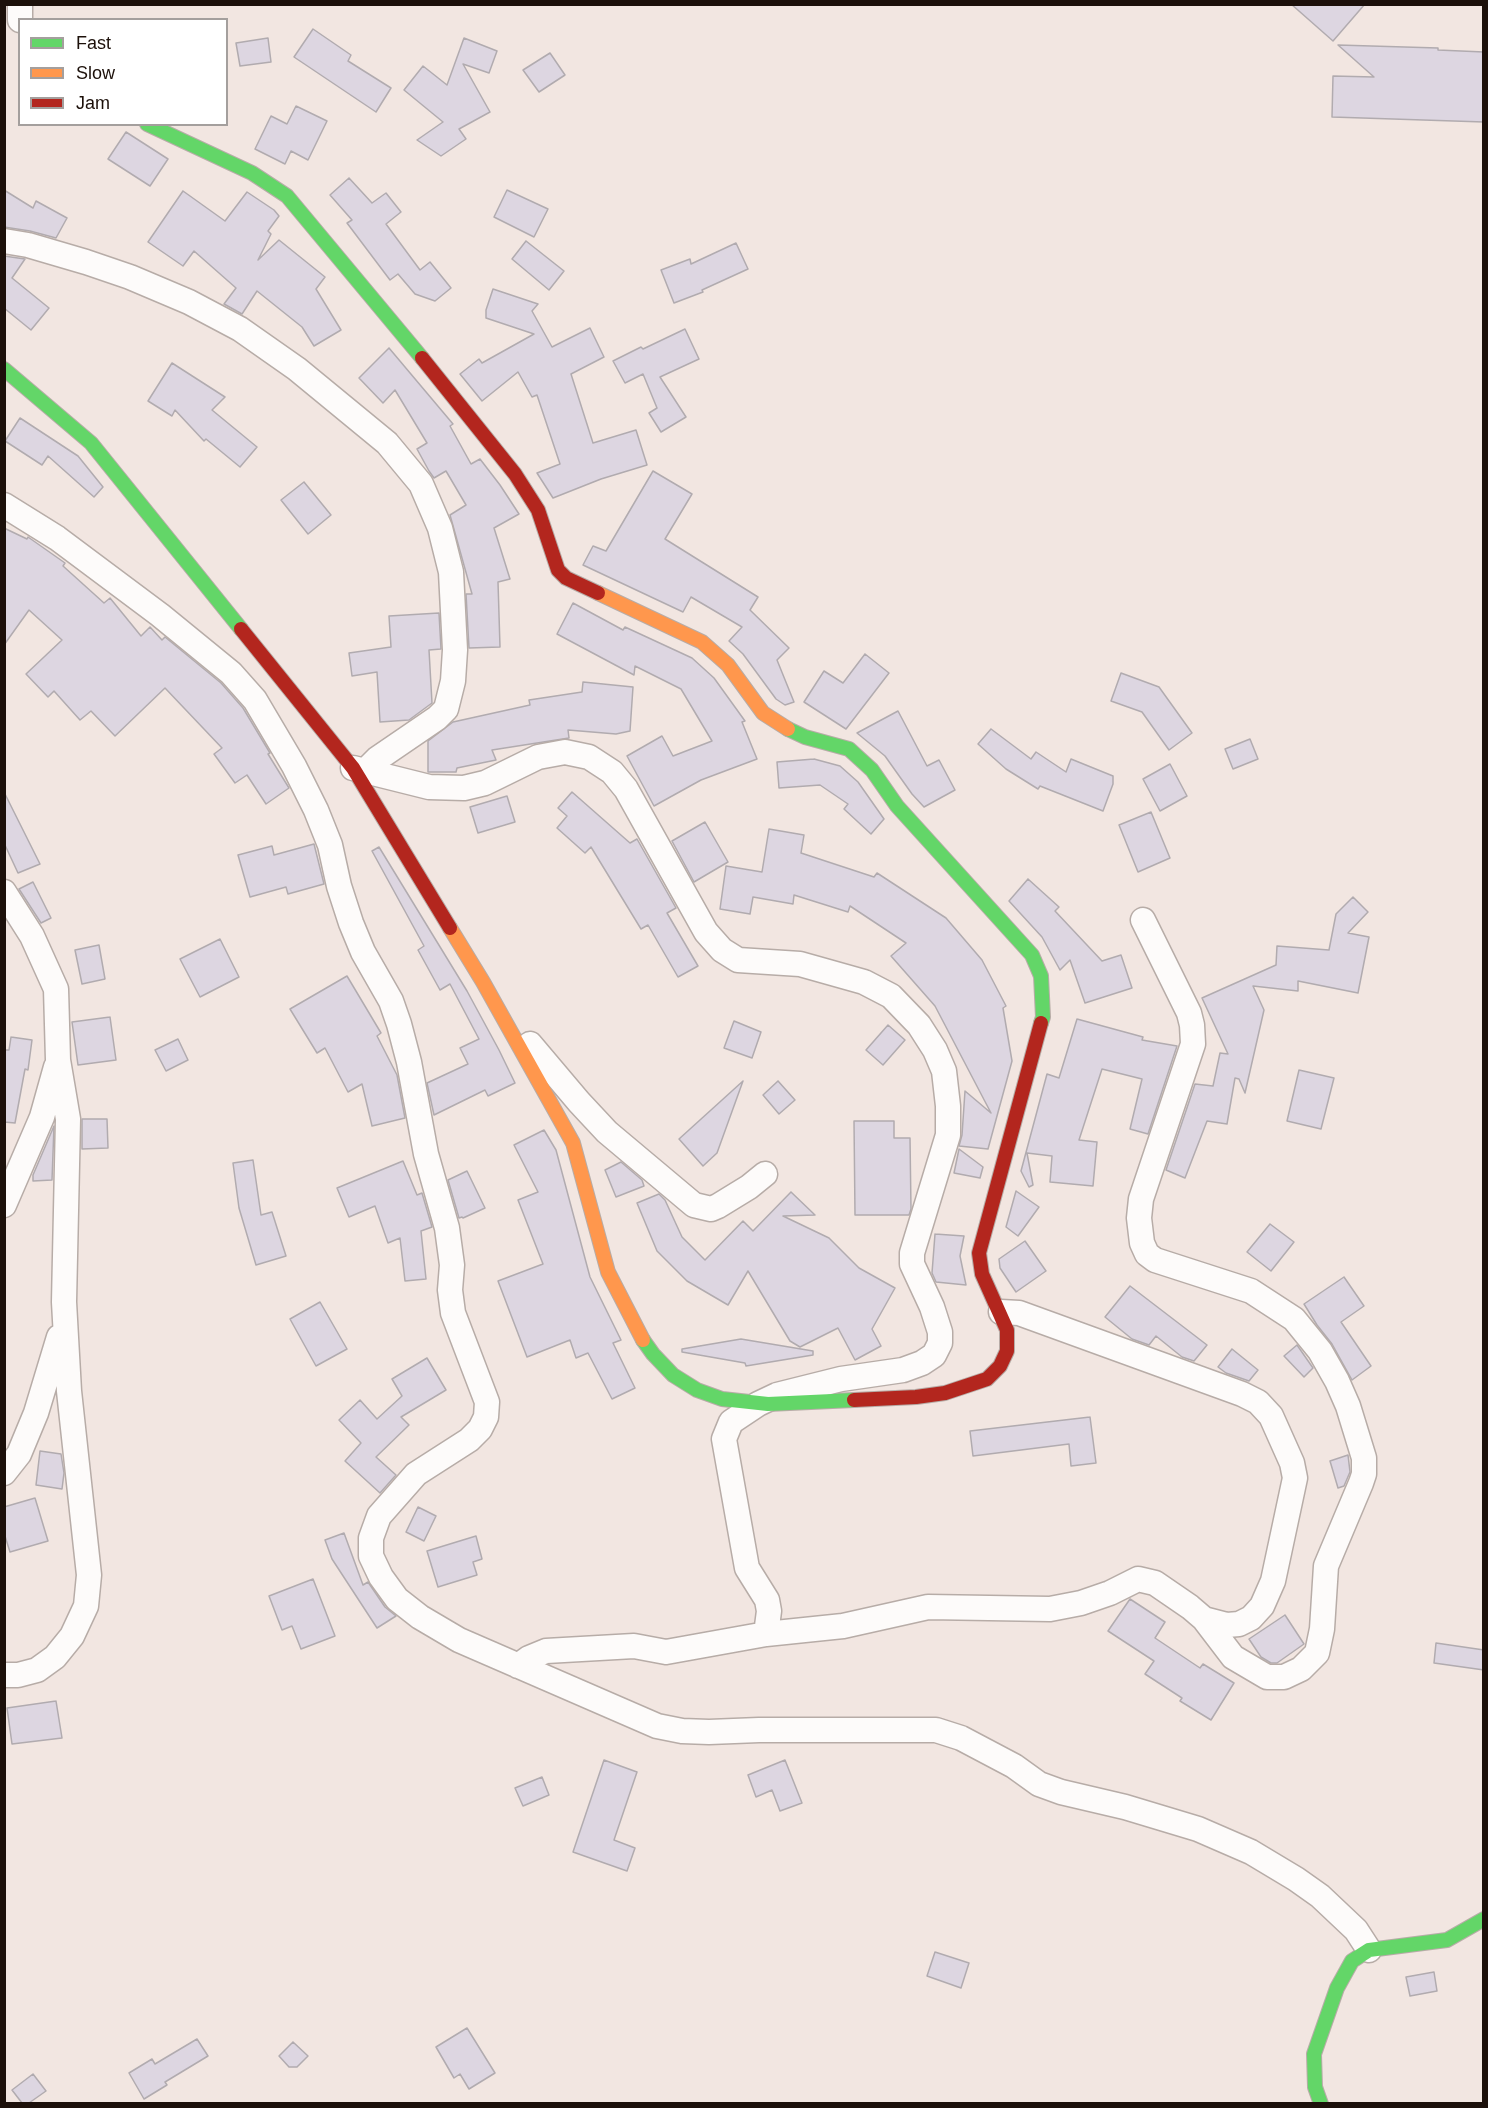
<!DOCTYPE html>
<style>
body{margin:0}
#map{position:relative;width:1488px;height:2108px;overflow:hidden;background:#f2e6e1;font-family:Arial,sans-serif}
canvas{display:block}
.frame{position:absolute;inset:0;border:6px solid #1c100a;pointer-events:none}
.legend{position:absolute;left:18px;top:18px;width:210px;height:108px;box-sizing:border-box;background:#fff;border:2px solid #a49f9d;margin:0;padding:8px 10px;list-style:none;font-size:18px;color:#1c100a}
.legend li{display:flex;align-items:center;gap:12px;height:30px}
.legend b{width:30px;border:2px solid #a49f9d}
</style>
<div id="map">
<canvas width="1488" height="2108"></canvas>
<div class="frame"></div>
<ul class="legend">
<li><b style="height:8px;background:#63d668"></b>Fast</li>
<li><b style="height:8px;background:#ff974d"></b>Slow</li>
<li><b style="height:8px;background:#b3261e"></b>Jam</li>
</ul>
</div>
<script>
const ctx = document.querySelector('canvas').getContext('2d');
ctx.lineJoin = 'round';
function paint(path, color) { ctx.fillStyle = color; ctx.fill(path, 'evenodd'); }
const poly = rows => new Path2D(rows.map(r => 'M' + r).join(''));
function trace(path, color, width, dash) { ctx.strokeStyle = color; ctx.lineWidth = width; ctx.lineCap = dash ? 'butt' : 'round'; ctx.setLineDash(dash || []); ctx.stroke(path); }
const building = poly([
 [1291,4,1365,4,1333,41,1291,4],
 [313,29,351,55,348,61,391,88,376,112,294,57,313,29],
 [268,38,271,62,240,66,236,43,268,38],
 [464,38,497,51,489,73,463,64,490,112,459,129,466,139,441,156,417,140,443,122,404,90,423,66,447,85,464,38],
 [1338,45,1438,48,1438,50,1484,52,1484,122,1332,117,1333,76,1374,77,1338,45],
 [550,53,565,75,539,92,523,70,550,53],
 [296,106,327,121,308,160,291,151,285,164,255,149,271,116,287,124,296,106],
 [126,132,168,159,150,186,108,159,126,132],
 [349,178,372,203,386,193,401,212,386,224,420,270,430,262,451,288,435,301,415,294,398,274,390,280,347,223,352,220,330,195,349,178],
 [4,190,33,208,36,201,67,218,56,238,30,231,4,227,4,190],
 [507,190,548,209,534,237,494,217,507,190],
 [183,191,225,221,247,192,274,210,279,216,268,231,271,234,258,260,279,240,325,277,316,289,341,330,314,346,302,327,257,291,242,314,224,304,236,288,194,251,183,266,148,242,183,191],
 [526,241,564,271,549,290,512,259,526,241],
 [736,243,748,269,702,290,703,292,674,303,661,270,690,259,691,264,736,243],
 [4,256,25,259,12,278,49,308,31,330,4,308,4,256],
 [493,289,538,304,532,311,552,347,590,328,604,357,571,374,593,443,636,430,647,465,601,479,553,498,537,473,560,464,537,395,532,397,518,372,482,401,460,374,479,359,482,363,534,334,486,318,486,310,493,289],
 [685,329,699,359,660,377,686,417,661,432,649,413,657,408,643,374,625,383,613,361,641,347,643,349,685,329],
 [389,348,453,424,450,426,471,464,480,459,500,485,519,514,494,528,510,579,498,582,500,647,469,648,466,594,472,594,450,515,466,505,446,471,434,478,429,471,417,449,427,443,395,390,383,403,359,378,389,348],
 [172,363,225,397,212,410,257,447,240,467,206,439,204,441,175,410,172,416,148,401,172,363],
 [20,418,78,456,103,487,94,497,48,456,42,465,5,441,20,418],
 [653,471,692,494,665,539,758,597,750,610,789,648,777,660,794,702,785,705,776,699,743,654,729,641,742,627,691,597,683,612,583,565,593,546,606,551,653,471],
 [304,482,331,515,308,534,281,500,304,482],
 [4,528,27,539,28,537,65,563,63,566,104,603,110,598,141,636,150,627,162,640,165,637,221,683,243,708,270,753,268,754,289,788,266,804,247,775,235,783,214,754,222,748,165,688,115,736,91,711,80,720,54,691,48,697,26,674,62,640,29,610,4,645,4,528],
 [573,603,623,630,625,627,692,658,714,678,745,721,742,722,757,759,701,780,654,806,627,756,662,736,673,756,712,741,681,689,635,666,634,675,557,634,573,603],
 [439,613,441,649,429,650,432,703,409,720,380,722,377,672,352,676,349,653,391,647,389,616,439,613],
 [865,654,889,673,846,729,804,702,824,671,843,683,865,654],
 [1121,673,1159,687,1192,733,1169,750,1142,712,1111,701,1121,673],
 [583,682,633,687,630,731,616,734,568,730,569,738,492,750,496,760,457,768,456,772,428,772,428,741,453,722,530,705,529,700,582,692,583,682],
 [898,711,927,766,939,760,955,790,924,807,912,794,885,756,857,733,898,711],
 [991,729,1031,759,1036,752,1066,772,1071,759,1113,776,1113,784,1103,811,1040,786,1038,789,1006,769,978,744,991,729],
 [1250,739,1258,759,1233,769,1225,749,1250,739],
 [814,759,840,766,858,782,884,819,871,834,844,809,848,804,820,785,779,788,777,762,814,759],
 [1170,764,1187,796,1160,811,1143,779,1170,764],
 [4,792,40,864,18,873,4,843,4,792],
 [572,792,630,843,637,839,676,908,667,913,698,966,678,977,648,925,641,929,591,847,585,853,557,828,567,816,558,808,572,792],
 [507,796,515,822,478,833,470,807,507,796],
 [1151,812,1170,858,1138,872,1119,825,1151,812],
 [705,822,728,862,694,882,672,841,705,822],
 [769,829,804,835,801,853,874,877,877,873,946,918,982,960,1006,1006,1003,1008,1012,1061,988,1149,959,1146,962,1135,965,1091,991,1113,935,1006,891,956,906,943,850,906,848,912,794,895,793,904,753,897,750,914,720,909,726,866,762,872,769,829],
 [314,844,324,884,288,894,286,887,250,897,238,855,272,846,274,855,314,844],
 [379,847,467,991,499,1050,515,1083,488,1096,485,1090,434,1115,427,1083,468,1064,460,1048,479,1039,450,984,440,990,418,950,424,946,372,851,379,847],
 [1028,879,1059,907,1055,911,1102,961,1121,955,1132,988,1085,1003,1070,960,1060,970,1042,937,1009,901,1028,879],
 [33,882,51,918,41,923,19,889,33,882],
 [1353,897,1368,912,1348,933,1369,937,1358,993,1298,981,1298,991,1253,986,1264,1010,1245,1093,1239,1079,1235,1078,1227,1124,1207,1121,1185,1178,1166,1170,1195,1084,1213,1086,1220,1053,1228,1054,1202,998,1276,965,1277,946,1329,950,1336,914,1353,897],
 [220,939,239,977,200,997,180,959,220,939],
 [99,945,105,979,82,984,75,950,99,945],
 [347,976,381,1033,377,1036,397,1075,405,1118,372,1126,362,1084,348,1092,325,1048,317,1053,290,1009,347,976],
 [110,1017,116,1060,78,1065,72,1022,110,1017],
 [1077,1019,1143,1037,1142,1040,1177,1046,1148,1134,1130,1129,1142,1079,1102,1069,1079,1140,1097,1142,1093,1186,1050,1182,1052,1156,1027,1153,1033,1185,1029,1187,1021,1171,1047,1074,1059,1078,1077,1019],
 [734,1021,761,1032,752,1058,724,1048,734,1021],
 [888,1025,905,1040,883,1065,866,1050,888,1025],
 [11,1037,32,1040,28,1070,25,1069,15,1123,4,1122,4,1050,9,1050,11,1037],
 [178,1039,188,1060,166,1071,155,1050,178,1039],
 [1299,1070,1334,1078,1321,1129,1287,1121,1299,1070],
 [743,1081,717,1153,703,1166,679,1139,743,1081],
 [778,1081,795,1100,779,1114,763,1095,778,1081],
 [82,1119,107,1119,108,1148,82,1149,82,1119],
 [854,1121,894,1121,894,1138,910,1138,911,1209,909,1215,855,1215,854,1121],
 [54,1126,52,1180,33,1181,33,1175,54,1126],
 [544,1130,556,1150,590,1277,621,1340,613,1343,635,1388,612,1399,588,1353,576,1358,570,1340,527,1357,498,1281,543,1264,518,1200,538,1192,514,1145,544,1130],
 [959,1149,983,1167,980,1178,954,1173,959,1149],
 [253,1160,261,1215,272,1212,286,1256,256,1265,239,1208,233,1163,253,1160],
 [403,1161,417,1195,422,1193,432,1227,421,1231,426,1279,405,1281,400,1238,388,1243,375,1206,349,1217,337,1188,403,1161],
 [621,1162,642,1180,644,1186,616,1197,605,1170,621,1162],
 [467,1171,485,1208,463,1218,462,1217,459,1218,448,1180,467,1171],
 [1016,1191,1039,1207,1018,1236,1006,1227,1016,1191],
 [791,1192,815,1215,783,1216,829,1238,859,1268,895,1288,872,1329,881,1346,855,1360,838,1328,800,1347,790,1341,748,1271,728,1305,687,1281,657,1251,637,1203,659,1194,665,1200,682,1237,705,1260,743,1221,753,1231,791,1192],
 [1270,1224,1294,1242,1271,1271,1247,1252,1270,1224],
 [935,1234,964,1236,960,1256,966,1285,936,1282,932,1273,935,1234],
 [1025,1241,1046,1271,1016,1292,1000,1268,999,1259,1025,1241],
 [1344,1277,1364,1306,1341,1322,1371,1366,1352,1380,1332,1344,1317,1325,1304,1304,1344,1277],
 [1130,1286,1207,1345,1194,1361,1182,1357,1156,1336,1149,1345,1132,1339,1105,1317,1130,1286],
 [320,1302,347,1349,316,1366,290,1319,320,1302],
 [741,1339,813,1351,813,1355,746,1366,745,1363,682,1352,682,1349,741,1339],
 [1297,1345,1313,1368,1304,1377,1284,1356,1297,1345],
 [1232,1349,1258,1370,1249,1381,1226,1373,1218,1367,1232,1349],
 [427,1358,446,1390,401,1417,409,1425,376,1457,396,1475,380,1493,345,1461,361,1443,339,1420,360,1400,377,1419,402,1396,392,1379,427,1358],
 [1090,1417,1096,1463,1071,1466,1069,1444,973,1456,970,1431,1090,1417],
 [40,1451,61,1454,64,1473,62,1489,36,1485,40,1451],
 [1348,1455,1350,1472,1344,1486,1338,1488,1330,1461,1348,1455],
 [35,1498,48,1541,10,1552,4,1533,4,1507,35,1498],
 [418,1507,436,1516,424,1541,406,1532,418,1507],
 [344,1533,363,1585,368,1582,385,1607,396,1616,377,1628,332,1559,325,1540,344,1533],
 [476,1536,482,1559,473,1562,477,1575,438,1587,427,1551,476,1536],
 [313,1579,335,1636,301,1649,292,1626,282,1630,269,1596,313,1579],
 [1130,1599,1165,1622,1155,1638,1200,1668,1203,1664,1234,1683,1211,1720,1180,1701,1182,1698,1145,1674,1154,1661,1108,1631,1130,1599],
 [1285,1615,1304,1644,1277,1663,1271,1663,1261,1657,1249,1639,1285,1615],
 [1436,1643,1484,1650,1484,1670,1434,1663,1436,1643],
 [56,1701,62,1738,12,1744,7,1708,56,1701],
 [604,1760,637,1772,614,1840,635,1848,627,1871,573,1852,604,1760],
 [785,1760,802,1803,780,1811,772,1790,756,1797,748,1775,785,1760],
 [542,1777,549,1795,523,1806,515,1788,542,1777],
 [935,1952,969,1963,961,1988,927,1976,935,1952],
 [1434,1972,1437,1991,1410,1996,1406,1977,1434,1972],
 [467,2028,495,2073,469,2089,460,2074,454,2078,436,2047,467,2028],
 [197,2039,208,2056,165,2082,167,2085,144,2099,129,2073,152,2059,155,2064,197,2039],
 [293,2042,308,2056,297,2067,289,2067,279,2056,293,2042],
 [33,2074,46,2091,29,2103,22,2103,12,2090,33,2074]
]);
paint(building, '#ddd6e1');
trace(building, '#b1abaf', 1.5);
const street = poly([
 [20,4,20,20],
 [4,241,28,245,86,262,130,277,189,302,240,329,297,369,387,443,421,484,440,528,451,572,455,650,453,681,446,709,437,718,377,759,366,770],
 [4,505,57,538,160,615,231,673,255,700,294,766,316,810,330,845,339,886,351,923,363,952,391,1001,399,1024,409,1062,426,1154,447,1228,452,1265,450,1290,453,1313,487,1402,486,1417,480,1429,469,1440,416,1474,379,1516,371,1538,371,1556,381,1577,397,1599,420,1617,459,1640,657,1726,682,1731,709,1732,759,1730,936,1730,961,1738,1014,1766,1039,1784,1061,1792,1125,1807,1198,1829,1251,1852,1296,1879,1320,1896,1356,1930,1369,1950],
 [353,768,429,787,464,788,485,783,538,757,565,752,589,757,612,772,626,789,706,932,722,950,738,960,800,964,864,982,891,996,919,1025,935,1050,944,1071,948,1106,948,1135,912,1253,912,1264,932,1307,940,1332,940,1343,934,1355,922,1363,903,1370,841,1379,777,1395,758,1404,731,1422,724,1439,747,1568,767,1600,769,1611,766,1634],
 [4,892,32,936,56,989,58,1060,68,1119,64,1302,69,1391,89,1575,86,1606,72,1636,55,1657,37,1670,18,1675,4,1675],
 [530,1044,579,1102,607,1132,694,1205,711,1209,718,1206,749,1187,765,1174],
 [4,1205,42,1117,56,1067],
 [1001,1312,1019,1313,1242,1394,1258,1402,1271,1416,1292,1463,1295,1478,1273,1581,1262,1606,1251,1618,1239,1624,1227,1625,1204,1619],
 [4,1473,19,1454,36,1413,59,1337],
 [518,1666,529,1658,546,1651,634,1646,666,1652,766,1634,843,1626,928,1607,1050,1609,1081,1603,1110,1593,1138,1579,1155,1583,1190,1607,1204,1619,1233,1657,1267,1677,1284,1677,1301,1669,1317,1653,1322,1629,1326,1566,1361,1483,1364,1474,1364,1458,1348,1406,1337,1381,1320,1351,1294,1319,1251,1291,1155,1260,1147,1254,1142,1243,1139,1218,1141,1199,1193,1044,1192,1025,1189,1013,1143,920]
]);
const fast = poly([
 [147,124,252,173,287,196,422,358],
 [4,369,91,443,241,629],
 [788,729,805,737,849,749,872,770,897,806,1032,955,1041,976,1043,1017,1041,1023],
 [643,1340,653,1354,673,1375,697,1390,722,1399,768,1404,854,1400],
 [1321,2104,1315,2087,1314,2054,1337,1988,1352,1961,1369,1950,1447,1940,1484,1919]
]);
const slow = poly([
 [598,593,702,642,728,665,763,713,788,729],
 [450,928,483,982,573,1143,608,1272,643,1340]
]);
const jam = poly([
 [422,358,515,474,538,510,558,570,566,578,598,593],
 [241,629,353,768,450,928],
 [854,1400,916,1397,945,1393,987,1379,1000,1366,1007,1351,1007,1330,982,1274,979,1253,1041,1023]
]);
trace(street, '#b7aca7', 27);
trace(fast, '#b7aca7', 16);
trace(slow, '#b7aca7', 16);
trace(jam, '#b7aca7', 16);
trace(street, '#fdfbfa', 24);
trace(fast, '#63d668', 14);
trace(slow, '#ff974d', 14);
trace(jam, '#b3261e', 14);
</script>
